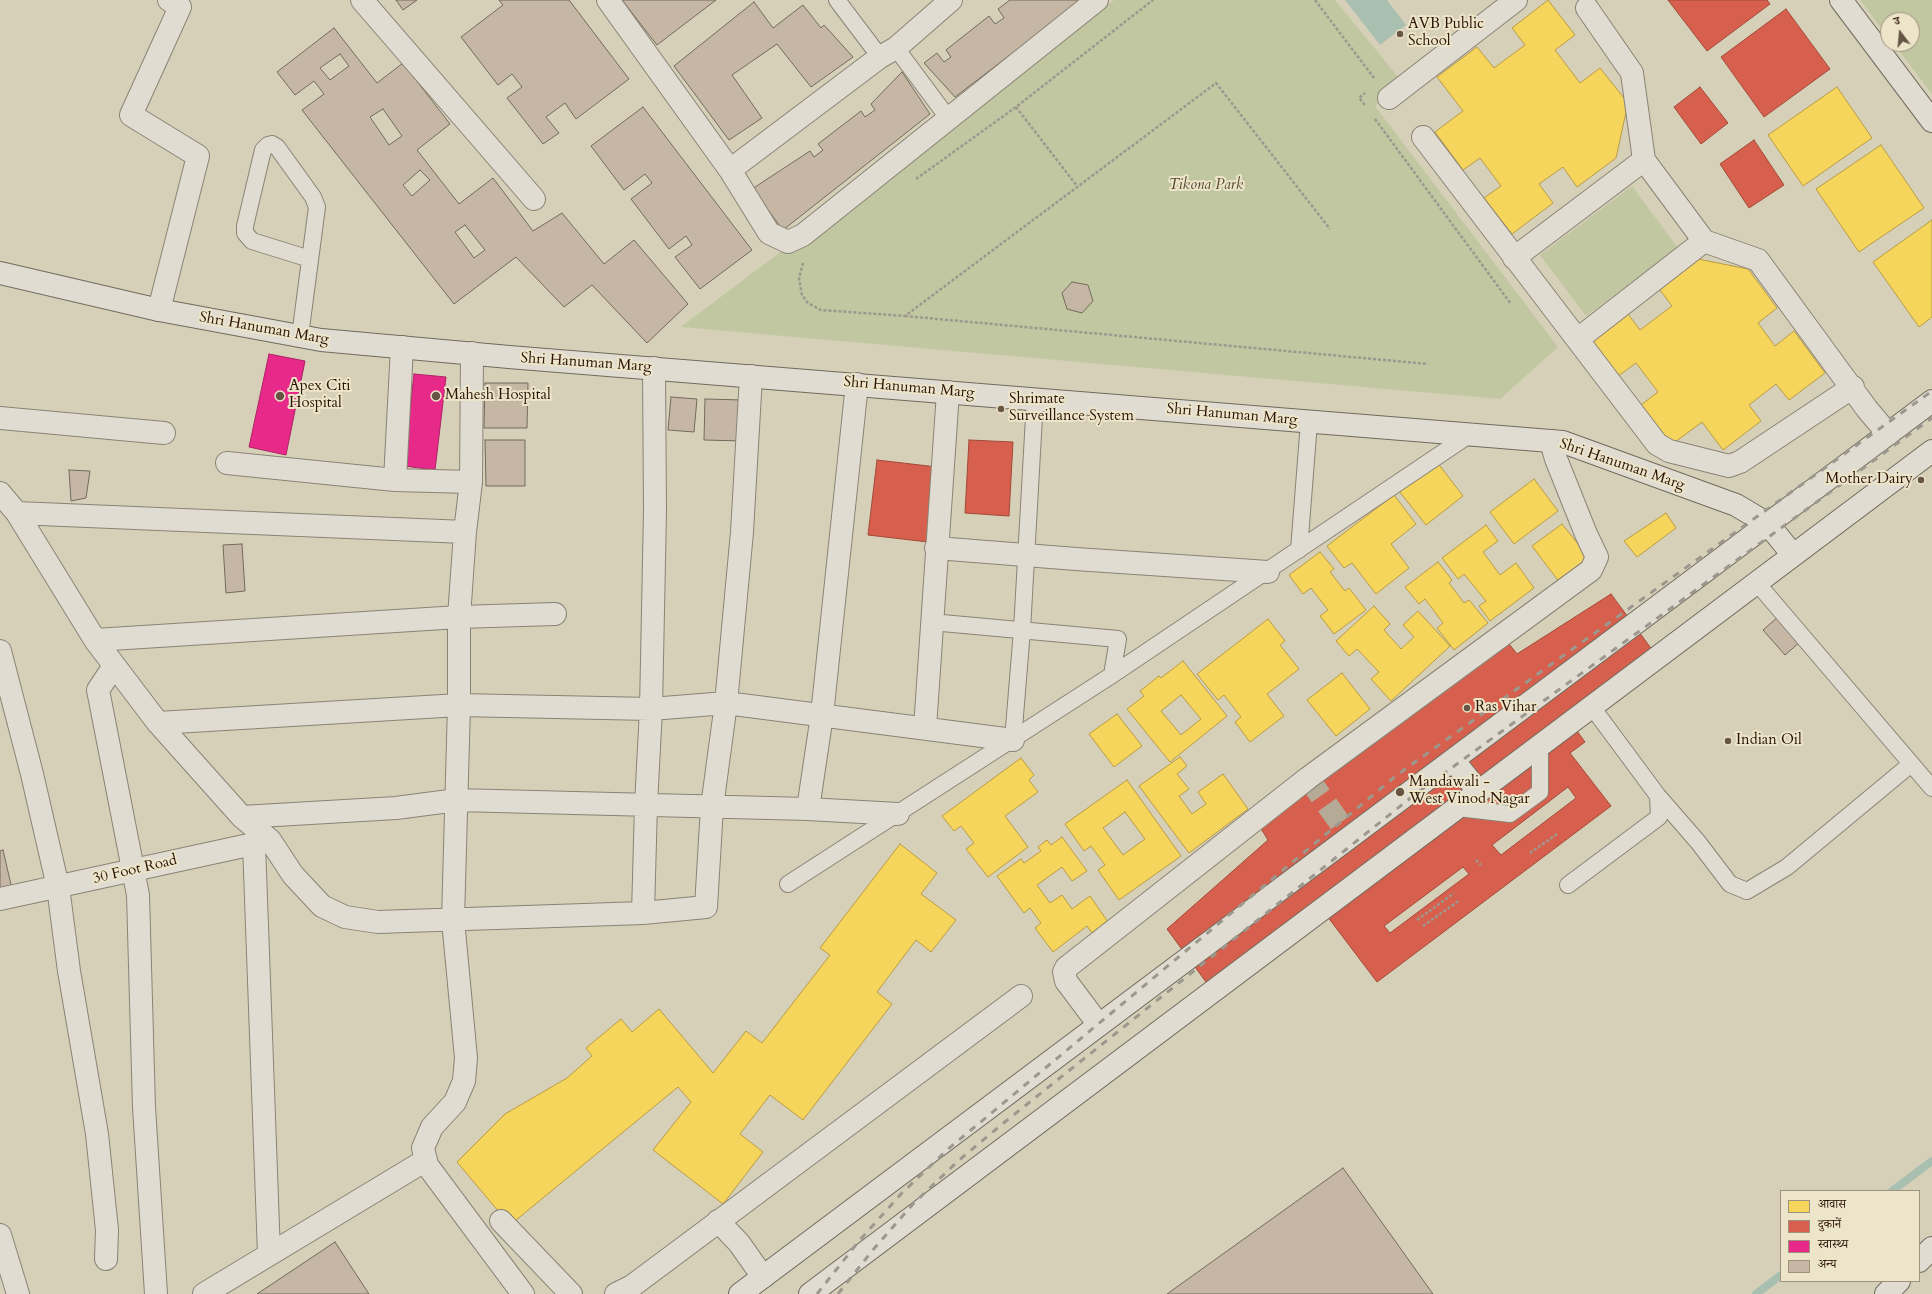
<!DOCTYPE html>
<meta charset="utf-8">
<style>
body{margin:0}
#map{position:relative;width:1932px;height:1294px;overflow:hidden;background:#d7d0b9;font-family:Cardo,"Noto Serif Devanagari",serif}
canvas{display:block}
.legend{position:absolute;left:1780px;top:1190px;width:140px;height:92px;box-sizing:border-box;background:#ede5c9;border:1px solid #9f917b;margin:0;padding:5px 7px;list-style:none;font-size:12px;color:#291206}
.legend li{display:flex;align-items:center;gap:8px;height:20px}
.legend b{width:20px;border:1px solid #9f917b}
.north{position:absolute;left:1880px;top:12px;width:40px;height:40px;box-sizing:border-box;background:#ede5c9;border:1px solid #9f917b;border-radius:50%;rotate:344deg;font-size:11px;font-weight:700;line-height:16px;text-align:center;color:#291206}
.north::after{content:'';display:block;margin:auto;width:14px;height:18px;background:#665445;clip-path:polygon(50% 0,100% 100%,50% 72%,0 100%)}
</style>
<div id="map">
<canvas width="1932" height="1294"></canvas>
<ul class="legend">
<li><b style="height:11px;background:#f6d55c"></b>आवास</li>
<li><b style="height:11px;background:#d6604d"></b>दुकानें</li>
<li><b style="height:11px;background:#e7298a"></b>स्वास्थ्य</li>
<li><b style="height:11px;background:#c6b7a5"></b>अन्य</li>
</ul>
<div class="north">उ</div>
</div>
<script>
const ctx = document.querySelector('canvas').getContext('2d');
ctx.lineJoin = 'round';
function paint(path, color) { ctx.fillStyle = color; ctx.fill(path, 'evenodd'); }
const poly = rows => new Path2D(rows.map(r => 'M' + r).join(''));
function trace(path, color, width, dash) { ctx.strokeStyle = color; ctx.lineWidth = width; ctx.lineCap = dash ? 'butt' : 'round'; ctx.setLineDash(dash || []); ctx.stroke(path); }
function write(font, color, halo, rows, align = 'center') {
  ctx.font = font + ' Cardo,serif'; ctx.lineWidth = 4; ctx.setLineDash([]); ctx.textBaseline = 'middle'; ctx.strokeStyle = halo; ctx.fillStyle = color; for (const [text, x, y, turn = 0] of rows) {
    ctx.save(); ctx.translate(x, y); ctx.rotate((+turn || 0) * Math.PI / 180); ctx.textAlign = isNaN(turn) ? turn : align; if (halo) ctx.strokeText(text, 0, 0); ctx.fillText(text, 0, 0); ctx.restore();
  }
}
paint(poly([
 [1114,0,1335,0,1403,83,1375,106,1558,347,1500,399,681,327],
 [1860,0,1932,0,1932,94,1894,44,1912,44,1912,20,1888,20,1888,37],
 [1632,186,1678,248,1586,316,1540,255]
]), '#c0c7a1');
paint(poly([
 [1345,0,1387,0,1406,25,1380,45]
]), '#a9c0b1');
const homes = poly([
 [1548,0,1575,35,1555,50,1580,83,1600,68,1628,103,1616,158,1577,187,1563,167,1539,184,1553,203,1512,234,1484,198,1501,186,1480,158,1463,170,1435,132,1463,111,1437,77,1477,47,1494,68,1525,45,1512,28,1548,0],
 [1837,87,1872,138,1803,186,1768,135,1837,87],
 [1881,145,1924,208,1859,252,1816,189,1881,145],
 [1932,220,1932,317,1919,327,1873,262,1932,220],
 [1693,258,1748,269,1777,308,1758,323,1775,346,1794,331,1825,373,1789,400,1776,384,1749,405,1761,421,1723,450,1702,422,1667,448,1637,408,1658,392,1636,363,1614,379,1584,342,1625,310,1640,330,1672,306,1657,286,1693,258],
 [1437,462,1463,496,1426,525,1399,491,1437,462],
 [1534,479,1558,511,1514,544,1490,512,1534,479],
 [1394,495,1416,524,1391,544,1409,568,1376,594,1352,563,1344,568,1327,546,1394,495],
 [1666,513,1676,528,1637,557,1624,541,1666,513],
 [1562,524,1591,560,1560,583,1532,546,1562,524],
 [1486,525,1498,541,1483,552,1500,575,1516,563,1534,588,1490,621,1479,606,1486,601,1464,574,1458,579,1442,558,1486,525],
 [1320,552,1334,569,1330,572,1345,591,1349,588,1366,610,1334,634,1320,616,1328,610,1311,588,1303,594,1289,575,1320,552],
 [1438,562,1452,580,1449,583,1464,603,1469,600,1488,623,1454,650,1437,628,1443,623,1425,599,1419,604,1405,587,1438,562],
 [1374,606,1390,624,1384,630,1401,649,1414,637,1403,625,1418,611,1450,646,1391,701,1371,679,1379,672,1357,649,1349,656,1336,641,1374,606],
 [1268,619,1285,641,1280,645,1299,669,1267,694,1284,716,1250,742,1235,722,1241,717,1224,695,1218,700,1197,674,1268,619],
 [1183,661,1227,716,1170,762,1127,709,1144,696,1140,691,1159,676,1161,678,1183,661],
 [1181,695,1201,719,1181,735,1161,711,1181,695],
 [1342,673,1370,709,1336,736,1307,700,1342,673],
 [1117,714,1142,746,1114,767,1089,734,1117,714],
 [1180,757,1187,766,1177,774,1189,789,1179,796,1192,814,1206,804,1198,792,1223,774,1248,809,1189,853,1139,786,1180,757],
 [1021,758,1034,775,1029,780,1038,792,1005,816,1028,847,988,877,966,849,974,843,961,826,954,831,942,816,1021,758],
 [1127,780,1181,856,1119,900,1098,870,1105,865,1091,846,1084,851,1065,824,1127,780],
 [1125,812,1145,839,1123,855,1103,828,1125,812],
 [1062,837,1087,871,1072,881,1062,867,1037,885,1050,903,1062,895,1072,909,1090,896,1108,922,1092,933,1087,926,1053,952,1035,928,1041,923,1030,908,1024,913,997,876,1021,859,1024,863,1041,851,1038,847,1047,840,1051,845,1062,837],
 [900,844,937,873,921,894,956,920,931,952,916,940,877,992,892,1004,803,1120,770,1095,740,1134,763,1152,723,1204,653,1150,691,1102,678,1087,510,1225,457,1162,505,1114,567,1078,592,1056,586,1048,621,1019,632,1032,659,1009,713,1073,746,1031,762,1043,830,955,820,948,900,844]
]);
paint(homes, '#f6d55c');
trace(homes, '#b89a42', 1);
const shops = poly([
 [1668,0,1767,0,1770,4,1707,51,1668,0],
 [1786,9,1830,69,1764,117,1721,57,1786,9],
 [1700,87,1728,123,1701,144,1674,107,1700,87],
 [1754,140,1784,185,1749,208,1720,164,1754,140],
 [969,440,1013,442,1009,516,965,513,969,440],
 [877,460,937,467,928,542,868,535,877,460],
 [1611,594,1653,651,1571,723,1585,742,1570,753,1611,806,1377,982,1324,912,1209,986,1167,929,1268,840,1260,827,1506,640,1517,654,1611,594],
 [1568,787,1576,798,1501,855,1492,845,1568,787],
 [1463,867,1469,874,1390,933,1384,926,1463,867]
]);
paint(shops, '#d6604d');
trace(shops, '#a24938', 1);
const health = poly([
 [269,354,305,361,286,455,249,447,269,354],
 [414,374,446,377,435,470,404,466,414,374]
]);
paint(health, '#e7298a');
trace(health, '#ae2262', 1);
trace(poly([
 [1892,1191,1932,1161],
 [1756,1294,1781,1275]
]), '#a9c0b1', 8);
const building = poly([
 [396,0,417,0,403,10,396,0],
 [499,0,569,0,629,79,576,119,565,103,546,117,559,133,543,144,507,98,522,87,512,74,498,85,461,37,503,5,499,0],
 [622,0,716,0,657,45,622,0],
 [1010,0,1082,0,955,97,924,63,937,53,944,62,951,57,946,50,989,16,995,24,1004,18,998,9,1010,0],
 [754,2,773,28,803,5,821,28,824,25,853,57,811,87,777,44,732,75,762,118,729,140,674,66,754,2],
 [334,28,377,83,403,63,450,124,417,150,459,204,493,178,533,231,562,213,604,264,634,240,688,304,647,343,592,285,564,307,516,257,454,304,302,110,324,94,314,81,295,95,277,72,334,28],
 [340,54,349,66,330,80,320,68,340,54],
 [383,109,402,136,389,145,370,117,383,109],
 [420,170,430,180,412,196,403,185,420,170],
 [465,225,485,250,474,258,455,232,465,225],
 [902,72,930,114,783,230,752,189,810,151,814,157,823,150,818,144,861,111,865,117,875,110,871,104,902,72],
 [643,107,752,250,700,289,675,257,692,245,686,236,669,249,631,199,652,183,645,174,624,190,591,146,643,107],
 [1072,282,1088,285,1093,301,1082,313,1067,309,1062,293,1072,282],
 [485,383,528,383,527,428,484,428,485,383],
 [671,397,697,399,694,432,668,430,671,397],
 [705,399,743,400,743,441,704,440,705,399],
 [485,440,525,440,525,486,486,486,485,440],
 [69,470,90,471,86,498,71,501,69,470],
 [242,544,245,591,226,593,223,545,242,544],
 [1778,617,1800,642,1785,655,1763,630,1778,617],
 [3,850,12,889,0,892,0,851,3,850],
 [1343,1168,1433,1294,1167,1294,1343,1168],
 [335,1242,369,1294,257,1294,335,1242]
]);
paint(building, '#c6b7a5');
trace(building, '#716a5d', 1);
trace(poly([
 [1308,778,1350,837]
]), '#b4aa95', 22, [22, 11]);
const lane = poly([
 [837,0,880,57],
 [896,48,948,118],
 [300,336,317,207,313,197,277,147,272,144,268,145,263,150,245,226,245,233,252,241,310,259],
 [1299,550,1309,422],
 [1757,583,1932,788],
 [931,622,1118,639,1112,675],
 [1013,740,1022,630,1035,399],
 [1658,796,1698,842,1730,884,1747,891,1787,867,1911,764],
 [1458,808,1510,814,1540,792,1540,747],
 [788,884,1112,675,1469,435],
 [1568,885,1659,817,1658,796,1592,707]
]);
const street = poly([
 [362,0,534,199],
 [608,0,730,170,769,233,788,242,803,235,1097,0],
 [1587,8,1632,73,1644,160,1704,241,1758,260,1867,409,1888,434],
 [1389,98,1516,0],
 [1423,137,1657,444,1669,451,1729,466,1740,462,1853,387],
 [730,170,880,57,896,48,951,0],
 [1514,258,1644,160],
 [159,310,198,156,131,115,180,7,169,0],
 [1578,339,1704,241],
 [472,353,471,482,465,532,459,617,459,705,453,920,466,1058,464,1081,455,1102,432,1127,423,1148,427,1165,523,1294],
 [0,418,164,433],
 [227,463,395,480,471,482],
 [395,480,402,347],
 [0,493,17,513,95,640,158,723,242,817,270,840,293,875,322,906,345,917,378,922,643,913,706,907,712,807,726,703,742,532,751,376],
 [17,513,465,532],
 [936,548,1076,559,1268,572],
 [95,640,459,617,555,614],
 [0,651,32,774,58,887,69,971,97,1134,107,1230,106,1259],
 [114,666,98,690,138,895,144,1107,156,1294],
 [158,723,459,705,651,709,726,703,1013,740],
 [925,728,948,392],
 [808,809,822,715,857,384],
 [242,817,396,808,457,800,808,809,898,814],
 [254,844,269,1254],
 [0,899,267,841],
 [643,913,646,805,651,709,655,511,654,368],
 [1099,1025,1066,981,1064,972,1066,968,1308,778,1591,570,1597,557,1586,534,1556,459,1551,441],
 [501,1221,571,1294],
 [718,1221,739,1243,763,1277],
 [0,1235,18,1294],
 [204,1294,426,1160],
 [616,1294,632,1286,1021,996]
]);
const secondary = poly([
 [1841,0,1932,121],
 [0,273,159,310,321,340,509,357,1563,442,1736,505,1768,524,1793,555],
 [1453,760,1479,792],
 [1919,1261,1932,1248],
 [740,1294,1932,401],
 [810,1294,1932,451],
 [1886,1294,1899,1281]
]);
trace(lane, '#8a8375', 18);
trace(street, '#8a8375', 24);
trace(secondary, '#716a5d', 24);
trace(poly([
 [1315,0,1374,78],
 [1365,105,1359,98,1365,93],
 [1016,107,1077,186],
 [1375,119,1511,304],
 [916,179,1016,107,1153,0],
 [803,263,799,278,802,295,808,303,821,310,905,316,1216,83,1330,229],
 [905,316,1428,364],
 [1530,853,1557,834],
 [1476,860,1481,865],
 [1417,920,1454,893],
 [1423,926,1460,900]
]), '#9d988e', 2.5, [3, 2]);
trace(lane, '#e0dcd1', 16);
trace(street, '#e0dcd1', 22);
trace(secondary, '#e0dcd1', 22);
trace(poly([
 [817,1294,859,1241,901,1194,947,1150,1397,775,1932,391],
 [838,1294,872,1251,913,1204,958,1161,1006,1121,1413,796,1932,418]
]), '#9d988e', 3, [7, 7]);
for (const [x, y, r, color] of [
 [1400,34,4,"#665445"],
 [280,396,5,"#665445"],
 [436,396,5,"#665445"],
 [1001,409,4,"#665445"],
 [1921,480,4,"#665445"],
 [1467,708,4,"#665445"],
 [1728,741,4,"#665445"],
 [1400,792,5,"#665445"]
]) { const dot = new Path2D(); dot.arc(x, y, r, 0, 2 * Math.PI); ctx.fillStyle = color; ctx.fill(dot); trace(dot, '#ede5c9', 1.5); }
write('15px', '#291206', '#ede5c9', [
 ["AVB Public",1408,25],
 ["School",1408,42],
 ["Apex Citi",289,387],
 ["Hospital",289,404],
 ["Mahesh Hospital",445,396],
 ["Shrimate",1009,400],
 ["Surveillance System",1009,417],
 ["Mother Dairy",1913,480,"right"],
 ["Ras Vihar",1475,708],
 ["Indian Oil",1736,741],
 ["Mandawali -",1409,783],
 ["West Vinod Nagar",1409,800]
], 'left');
write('italic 15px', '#51462f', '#ede5c9', [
 ["Tikona Park",1206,186]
]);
write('15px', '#291206', '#ede5c9', [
 ["Shri Hanuman Marg",264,329,10],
 ["Shri Hanuman Marg",586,363,4],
 ["Shri Hanuman Marg",909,388,5],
 ["Shri Hanuman Marg",1232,415,5],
 ["Shri Hanuman Marg",1622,465,19],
 ["30 Foot Road",135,870,-13]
]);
</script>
